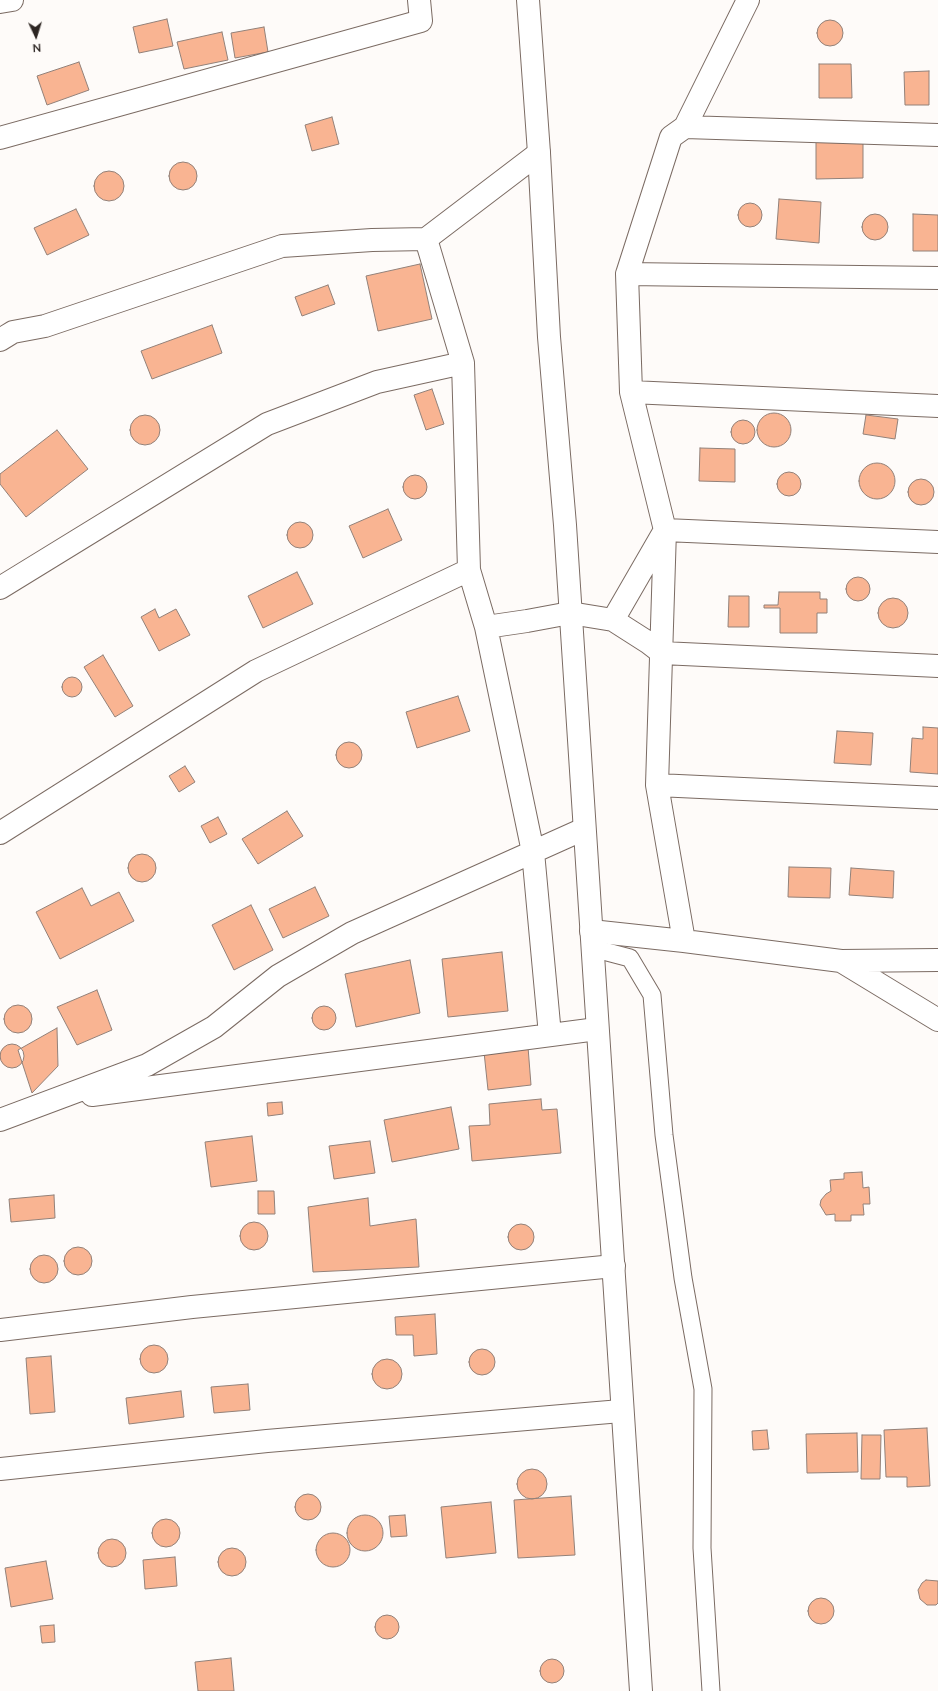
<!DOCTYPE html>
<style>
body{margin:0}
#map{position:relative;width:938px;height:1691px;overflow:hidden;background:#fefbf9;font-family:Lato,sans-serif}
canvas{display:block}
.north{position:absolute;left:16px;top:16px;width:40px;height:40px;-webkit-text-stroke:3px #fefbf9;paint-order:stroke;rotate:176deg;font-size:11px;font-weight:700;line-height:16px;text-align:center;color:#2c2522}
.north::after{content:'';display:block;margin:auto;width:14px;height:18px;background:#2c2522;clip-path:polygon(50% 0,100% 100%,50% 72%,0 100%)}
</style>
<div id="map">
<canvas width="938" height="1691"></canvas>
<div class="north">N</div>
</div>
<script>
const ctx = document.querySelector('canvas').getContext('2d');
ctx.lineJoin = 'round';
function paint(path, color) { ctx.fillStyle = color; ctx.fill(path, 'evenodd'); }
const poly = rows => new Path2D(rows.map(r => 'M' + r).join(''));
function trace(path, color, width, dash) { ctx.strokeStyle = color; ctx.lineWidth = width; ctx.lineCap = dash ? 'butt' : 'round'; ctx.setLineDash(dash || []); ctx.stroke(path); }
const building = poly([
 [167,19,173,46,139,53,133,27,167,19],
 '817 33a13 13 0 1 1 26 0a13 13 0 1 1-26 0Z',
 [264,27,268,52,235,58,231,33,264,27],
 [222,32,228,60,184,69,177,42,222,32],
 [79,62,89,90,47,105,37,76,79,62],
 [819,64,851,64,852,98,819,98,819,64],
 [929,71,929,105,905,105,904,72,929,71],
 [332,117,339,144,312,151,305,125,332,117],
 [816,139,863,139,863,178,816,179,816,139],
 '169 176a14 14 0 1 1 28 0a14 14 0 1 1-28 0Z',
 '94 186a15 15 0 1 1 30 0a15 15 0 1 1-30 0Z',
 [779,199,821,202,819,243,776,239,779,199],
 '738 215a12 12 0 1 1 24 0a12 12 0 1 1-24 0Z',
 [76,209,89,235,47,255,34,228,76,209],
 [913,214,938,215,938,251,913,251,913,214],
 '862 227a13 13 0 1 1 26 0a13 13 0 1 1-26 0Z',
 [420,264,432,319,378,331,366,276,420,264],
 [328,285,335,304,302,316,295,297,328,285],
 [212,325,222,353,152,379,141,351,212,325],
 [432,389,444,424,426,430,414,395,432,389],
 '757 430a17 17 0 1 1 34 0a17 17 0 1 1-34 0Z',
 [866,415,898,419,895,439,863,434,866,415],
 '130 430a15 15 0 1 1 30 0a15 15 0 1 1-30 0Z',
 '731 432a12 12 0 1 1 24 0a12 12 0 1 1-24 0Z',
 [57,430,88,469,26,517,0,484,0,474,57,430],
 [700,448,735,449,735,482,699,481,700,448],
 '859 481a18 18 0 1 1 36 0a18 18 0 1 1-36 0Z',
 '777 484a12 12 0 1 1 24 0a12 12 0 1 1-24 0Z',
 '403 487a12 12 0 1 1 24 0a12 12 0 1 1-24 0Z',
 '908 492a13 13 0 1 1 26 0a13 13 0 1 1-26 0Z',
 [388,509,402,540,363,558,349,526,388,509],
 '287 535a13 13 0 1 1 26 0a13 13 0 1 1-26 0Z',
 [297,572,313,604,263,628,248,596,297,572],
 '846 589a12 12 0 1 1 24 0a12 12 0 1 1-24 0Z',
 [779,592,820,592,820,599,827,599,827,613,817,613,817,633,780,633,780,608,764,608,764,605,778,605,779,592],
 [729,596,749,596,749,627,728,627,729,596],
 '878 613a15 15 0 1 1 30 0a15 15 0 1 1-30 0Z',
 [155,609,159,618,176,609,190,635,159,651,141,617,155,609],
 [103,655,133,706,115,717,84,667,103,655],
 '62 687a10 10 0 1 1 20 0a10 10 0 1 1-20 0Z',
 [458,696,470,731,417,748,406,712,458,696],
 [923,727,938,728,938,774,910,772,912,738,923,739,923,727],
 [837,731,873,733,871,765,834,763,837,731],
 '336 755a13 13 0 1 1 26 0a13 13 0 1 1-26 0Z',
 [185,766,195,782,179,792,169,776,185,766],
 [287,811,303,836,258,864,242,839,287,811],
 [218,817,227,834,210,843,201,826,218,817],
 '128 868a14 14 0 1 1 28 0a14 14 0 1 1-28 0Z',
 [789,867,831,868,830,898,788,897,789,867],
 [851,868,894,871,893,898,849,895,851,868],
 [315,887,329,916,283,938,269,909,315,887],
 [82,888,91,906,119,892,134,921,60,959,36,912,82,888],
 [251,905,273,950,234,970,212,925,251,905],
 [502,952,508,1011,448,1017,442,959,502,952],
 [410,960,420,1013,356,1027,345,974,410,960],
 [97,990,112,1030,77,1045,57,1007,97,990],
 '4 1019a14 14 0 1 1 28 0a14 14 0 1 1-28 0Z',
 '312 1018a12 12 0 1 1 24 0a12 12 0 1 1-24 0Z',
 [57,1028,58,1066,32,1093,18,1050,57,1028],
 '0 1056a12 12 0 1 1 24 0a12 12 0 1 1-24 0Z',
 [528,1047,531,1085,488,1090,484,1052,528,1047],
 [541,1099,542,1110,557,1109,561,1153,472,1161,469,1126,490,1125,489,1104,541,1099],
 [282,1102,283,1114,268,1116,267,1103,282,1102],
 [451,1107,459,1149,392,1162,384,1120,451,1107],
 [252,1136,257,1181,211,1187,205,1142,252,1136],
 [370,1141,375,1173,334,1179,329,1146,370,1141],
 [862,1172,863,1188,869,1187,870,1204,863,1204,864,1215,851,1215,851,1221,835,1221,835,1214,826,1215,820,1205,821,1200,826,1194,831,1191,830,1180,844,1179,844,1173,862,1172],
 [258,1191,274,1191,275,1214,258,1214,258,1191],
 [54,1195,55,1218,11,1222,9,1199,54,1195],
 [368,1198,370,1226,416,1219,419,1267,313,1272,308,1207,368,1198],
 '240 1236a14 14 0 1 1 28 0a14 14 0 1 1-28 0Z',
 '508 1237a13 13 0 1 1 26 0a13 13 0 1 1-26 0Z',
 '64 1261a14 14 0 1 1 28 0a14 14 0 1 1-28 0Z',
 '30 1269a14 14 0 1 1 28 0a14 14 0 1 1-28 0Z',
 [435,1314,437,1354,414,1356,413,1335,396,1335,395,1317,435,1314],
 '140 1359a14 14 0 1 1 28 0a14 14 0 1 1-28 0Z',
 '469 1362a13 13 0 1 1 26 0a13 13 0 1 1-26 0Z',
 [51,1356,55,1412,30,1414,26,1358,51,1356],
 '372 1374a15 15 0 1 1 30 0a15 15 0 1 1-30 0Z',
 [248,1384,250,1410,214,1413,211,1387,248,1384],
 [181,1391,184,1417,129,1424,126,1398,181,1391],
 [927,1428,930,1486,907,1487,907,1477,886,1477,884,1430,927,1428],
 [767,1430,769,1449,753,1450,752,1431,767,1430],
 [857,1433,858,1472,807,1473,806,1434,857,1433],
 [862,1435,881,1435,880,1479,861,1479,862,1435],
 '517 1484a15 15 0 1 1 30 0a15 15 0 1 1-30 0Z',
 '295 1507a13 13 0 1 1 26 0a13 13 0 1 1-26 0Z',
 [571,1496,575,1555,518,1558,514,1500,571,1496],
 [491,1502,496,1553,446,1558,441,1507,491,1502],
 [405,1515,407,1536,391,1537,389,1516,405,1515],
 '347 1533a18 18 0 1 1 36 0a18 18 0 1 1-36 0Z',
 '152 1533a14 14 0 1 1 28 0a14 14 0 1 1-28 0Z',
 '316 1550a17 17 0 1 1 34 0a17 17 0 1 1-34 0Z',
 '98 1553a14 14 0 1 1 28 0a14 14 0 1 1-28 0Z',
 '218 1562a14 14 0 1 1 28 0a14 14 0 1 1-28 0Z',
 [175,1557,177,1586,145,1589,143,1560,175,1557],
 [46,1561,53,1599,11,1607,5,1568,46,1561],
 [926,1580,938,1581,938,1603,936,1605,927,1605,920,1599,918,1590,922,1583,926,1580],
 '808 1611a13 13 0 1 1 26 0a13 13 0 1 1-26 0Z',
 '375 1627a12 12 0 1 1 24 0a12 12 0 1 1-24 0Z',
 [54,1625,55,1642,42,1643,40,1626,54,1625],
 [231,1658,234,1691,198,1691,195,1662,231,1658],
 '540 1671a12 12 0 1 1 24 0a12 12 0 1 1-24 0Z'
]);
paint(building, '#f9b492');
trace(building, '#928179', 1);
const service = poly([
 [592,948,630,958,652,995,664,1135,683,1278,703,1389,702,1548,711,1691]
]);
const minor = poly([
 [0,2,12,0],
 [685,127,748,0],
 [938,135,685,127,671,137,627,274,631,392,665,530,657,785,684,941,841,961,938,1020],
 [0,138,421,21,419,0],
 [426,239,463,363,469,570,486,627,527,621,570,613,613,620,649,643,662,653,938,666],
 [627,274,938,278],
 [0,340,13,332,45,326,282,246,372,240,426,239,539,153],
 [631,392,938,406],
 [0,588,267,424,377,382,463,363],
 [613,620,665,530,938,542],
 [486,627,533,852,550,1035],
 [657,785,938,798],
 [0,833,256,671,469,570],
 [591,931,684,941],
 [841,961,938,960],
 [92,1095,597,1029],
 [0,1120,147,1065,214,1027,278,976,352,933,584,829],
 [0,1330,192,1307,614,1266],
 [0,1469,267,1441,621,1411]
]);
const secondary = poly([
 [528,0,539,153,549,337,565,525,641,1691]
]);
trace(service, '#7b6b63', 19);
trace(minor, '#7b6b63', 24);
trace(secondary, '#7b6b63', 24);
trace(service, '#fff', 17);
trace(minor, '#fff', 22);
trace(secondary, '#fff', 22);
</script>
